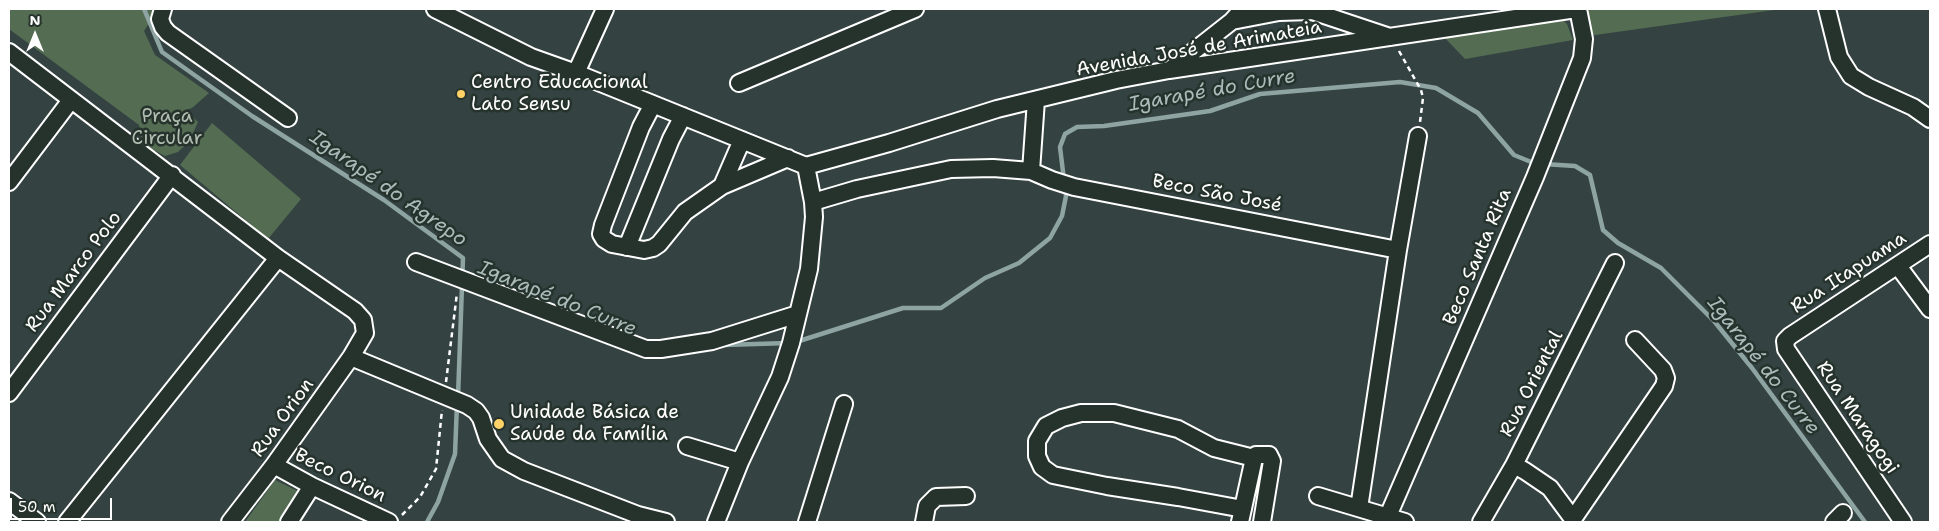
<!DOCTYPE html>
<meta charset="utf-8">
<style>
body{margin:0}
#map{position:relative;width:1939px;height:531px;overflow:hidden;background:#344342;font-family:"Shantell Sans",sans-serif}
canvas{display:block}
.frame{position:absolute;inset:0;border:10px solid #fff;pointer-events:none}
.north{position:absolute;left:10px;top:10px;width:50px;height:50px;-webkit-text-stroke:4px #26332d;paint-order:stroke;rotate:0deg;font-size:14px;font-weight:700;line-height:20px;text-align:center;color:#fff}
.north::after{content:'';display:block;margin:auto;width:18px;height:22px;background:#fff;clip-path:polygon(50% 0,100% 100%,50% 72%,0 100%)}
.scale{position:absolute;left:10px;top:498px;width:102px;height:22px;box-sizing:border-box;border:2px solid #fff;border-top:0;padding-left:6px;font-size:15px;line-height:18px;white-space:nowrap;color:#fff;-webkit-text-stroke:4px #26332d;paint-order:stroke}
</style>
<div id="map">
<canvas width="1939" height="531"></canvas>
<div class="frame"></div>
<div class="north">N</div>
<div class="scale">50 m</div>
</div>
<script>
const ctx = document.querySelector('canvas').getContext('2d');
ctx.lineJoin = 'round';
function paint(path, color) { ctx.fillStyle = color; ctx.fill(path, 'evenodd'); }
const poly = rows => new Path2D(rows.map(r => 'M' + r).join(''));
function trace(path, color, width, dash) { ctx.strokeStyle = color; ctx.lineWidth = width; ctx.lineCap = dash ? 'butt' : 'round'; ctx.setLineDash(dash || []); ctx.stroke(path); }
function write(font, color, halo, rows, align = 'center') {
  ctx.font = font + ' "Shantell Sans",sans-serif'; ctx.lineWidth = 5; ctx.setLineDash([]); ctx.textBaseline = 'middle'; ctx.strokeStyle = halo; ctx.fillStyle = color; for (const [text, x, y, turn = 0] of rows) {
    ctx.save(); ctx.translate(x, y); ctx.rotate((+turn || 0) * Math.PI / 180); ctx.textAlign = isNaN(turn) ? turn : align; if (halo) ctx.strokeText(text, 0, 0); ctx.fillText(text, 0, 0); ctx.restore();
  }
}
paint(poly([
 [9,9,158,9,144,31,155,55,209,93,192,108,185,110,198,122,190,140,178,152,165,156,150,148,141,136,139,125,9,29],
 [1598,9,1781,9,1588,36,1584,11],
 [1561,18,1567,24,1573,40,1465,59,1444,37],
 [212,123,301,199,268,239,180,165],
 [275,480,308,496,293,522,245,522]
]), '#546d52');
trace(poly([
 [144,9,162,52,252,116,384,200,463,258,458,397],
 [1544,164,1575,166,1590,175,1603,230,1618,243,1661,268,1714,321,1752,368,1865,522],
 [1064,180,1060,147,1065,134,1077,127,1104,126,1210,111,1260,94,1400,82,1436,88,1478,113,1514,155,1536,164],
 [796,342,903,308,941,308,985,278,1019,263,1050,238,1062,216,1066,196,1065,187],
 [724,345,788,343],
 [427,522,438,502,455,454,457,404]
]), '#8ea4a3', 4.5);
const minor = poly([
 [163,9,160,19,163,27,168,33,288,118],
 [435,9,531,57,576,73,806,166],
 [1306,9,1390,37],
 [1827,9,1839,57,1851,76,1869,87,1913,107,1930,119],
 [1232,21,1279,12,1311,11],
 [9,52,278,258,355,311,363,320,365,333,351,357,274,465,230,522],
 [1171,69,1232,21,1243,9],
 [576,73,605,9],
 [739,83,915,9],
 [653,104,641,127,603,225,601,234,604,239,612,244,644,250,653,248,659,244,685,212,722,186,742,140],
 [806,166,889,143,997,109,1116,80,1169,70,1576,9],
 [1031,171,1036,100],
 [9,182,71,100],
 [722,186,788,158],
 [813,202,857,189,951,169,993,168,1031,171,1052,180,1074,187,1398,250],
 [627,247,671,139,683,116],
 [416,262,646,349,661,349,712,341,798,314],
 [1898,266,1930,309],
 [351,357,467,405,476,411,481,418,488,439,502,459,524,471,638,515,666,522],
 [9,393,172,175],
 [687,446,740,462],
 [274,465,312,486,389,522],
 [1514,465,1525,471,1550,488,1573,519,1664,386,1666,378,1663,370,1635,340],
 [1318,496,1405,522],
 [9,501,37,522],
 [1359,508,1398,250,1418,136],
 [1243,509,1178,497,1107,486,1053,475,1042,467,1037,456,1037,441,1046,426,1062,418,1081,413,1114,413,1178,429,1214,448,1254,458],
 [1388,516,1535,177,1582,58,1584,39,1578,9],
 [67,522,278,258],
 [289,522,312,486],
 [716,522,740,462,780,377,791,343,809,269,814,217,813,202,806,166],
 [807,522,844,404],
 [924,522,927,506,936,497,966,496],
 [1240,522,1254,458,1256,455,1269,455,1272,461,1262,522],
 [1481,522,1514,465,1615,263],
 [1834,522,1843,513],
 [1903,522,1786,349,1785,341,1790,336,1930,244]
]);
trace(minor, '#fff', 20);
trace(poly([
 [1399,51,1421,90,1423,98,1420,122],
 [446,382,457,293],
 [402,515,420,497,436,469,442,410]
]), '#fff', 2.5, [5, 4]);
trace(minor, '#26332d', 16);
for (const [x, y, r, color] of [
 [461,94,5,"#ffd166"],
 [499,424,6,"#ffd166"]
]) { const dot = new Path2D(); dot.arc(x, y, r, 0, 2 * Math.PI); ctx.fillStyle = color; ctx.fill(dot); trace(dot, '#26332d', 2); }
write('19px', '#fff', '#26332d', [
 ["Avenida José de Arimateia",1199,49,-10],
 ["Beco São José",1217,194,11],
 ["Beco Santa Rita",1478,257,-67],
 ["Rua Marco Polo",74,272,-53],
 ["Rua Itapuama",1849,273,-33],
 ["Rua Oriental",1532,384,-63],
 ["Rua Orion",283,418,-54],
 ["Rua Maragogi",1857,418,56],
 ["Beco Orion",340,476,26]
]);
write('19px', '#fff', '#26332d', [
 ["Centro Educacional",471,83],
 ["Lato Sensu",471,105],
 ["Unidade Básica de",510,413],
 ["Saúde da Família",510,435]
], 'left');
write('19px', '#b2bdb1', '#26332d', [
 ["Praça",167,117],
 ["Circular",167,139]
]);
write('italic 20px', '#aabbba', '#26332d', [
 ["Igarapé do Curre",1212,91,-10],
 ["Igarapé do Agrepo",388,189,35],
 ["Igarapé do Curre",557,299,22],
 ["Igarapé do Curre",1763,366,52]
]);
</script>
